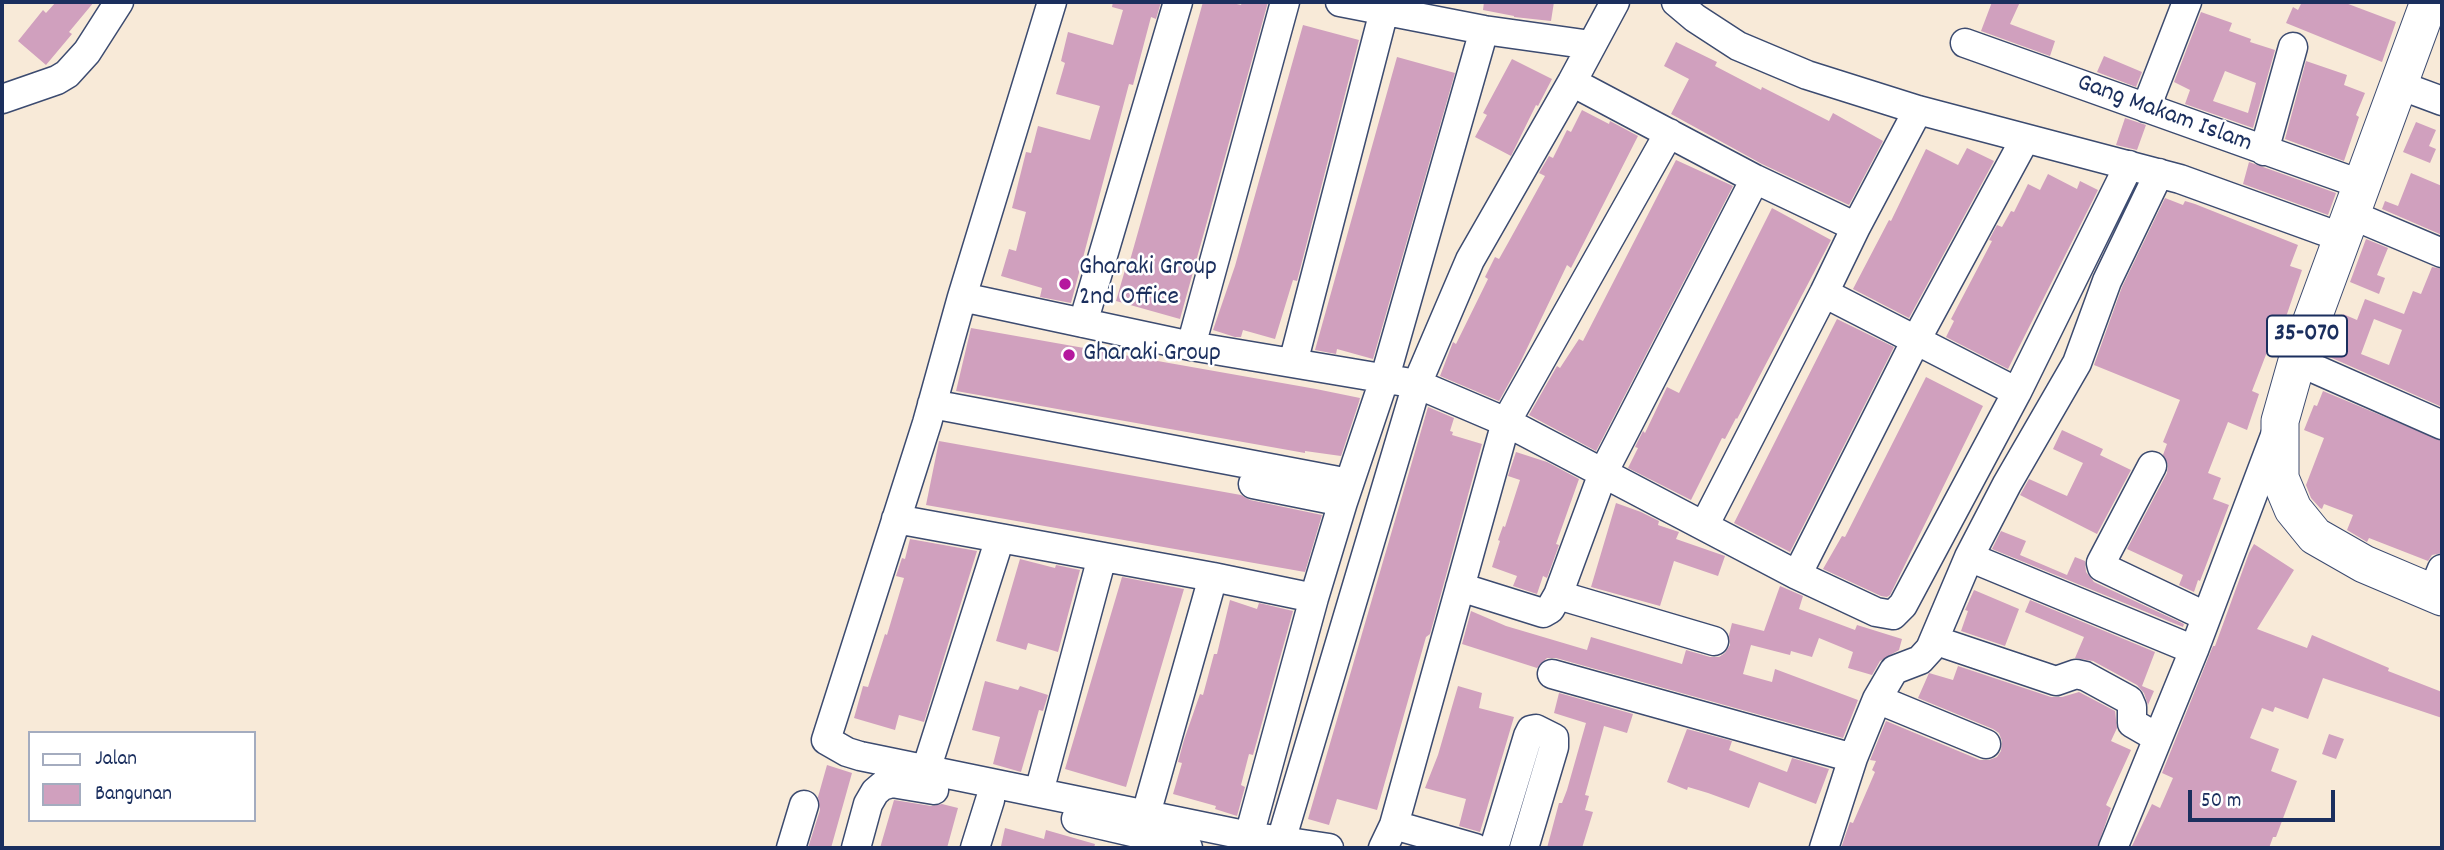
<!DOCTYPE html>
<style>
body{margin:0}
#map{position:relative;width:2444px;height:850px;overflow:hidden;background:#f8ead8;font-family:Dekko,sans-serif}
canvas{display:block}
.frame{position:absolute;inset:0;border:4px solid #1b2f5e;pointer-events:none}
.legend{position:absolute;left:28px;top:731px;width:228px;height:91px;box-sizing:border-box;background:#fff;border:2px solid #a4acbf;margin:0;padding:9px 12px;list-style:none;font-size:21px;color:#1b2f5e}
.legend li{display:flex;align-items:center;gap:14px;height:35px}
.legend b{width:35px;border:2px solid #a4acbf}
.scale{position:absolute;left:2188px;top:790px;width:147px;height:32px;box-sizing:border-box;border:4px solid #1b2f5e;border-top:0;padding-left:9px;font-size:21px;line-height:24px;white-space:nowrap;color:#1b2f5e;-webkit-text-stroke:5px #fff;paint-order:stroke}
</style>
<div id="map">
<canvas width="2444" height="850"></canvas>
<div class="frame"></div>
<ul class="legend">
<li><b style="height:9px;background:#fff"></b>Jalan</li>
<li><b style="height:19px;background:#d0a0be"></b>Bangunan</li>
</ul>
<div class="scale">50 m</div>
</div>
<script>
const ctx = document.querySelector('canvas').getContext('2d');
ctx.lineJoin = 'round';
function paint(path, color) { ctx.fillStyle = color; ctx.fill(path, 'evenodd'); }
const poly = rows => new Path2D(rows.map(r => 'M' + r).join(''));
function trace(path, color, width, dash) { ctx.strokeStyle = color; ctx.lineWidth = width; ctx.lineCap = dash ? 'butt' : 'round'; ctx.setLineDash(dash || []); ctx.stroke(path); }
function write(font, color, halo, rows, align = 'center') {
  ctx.font = font + ' Dekko,sans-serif'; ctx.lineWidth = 5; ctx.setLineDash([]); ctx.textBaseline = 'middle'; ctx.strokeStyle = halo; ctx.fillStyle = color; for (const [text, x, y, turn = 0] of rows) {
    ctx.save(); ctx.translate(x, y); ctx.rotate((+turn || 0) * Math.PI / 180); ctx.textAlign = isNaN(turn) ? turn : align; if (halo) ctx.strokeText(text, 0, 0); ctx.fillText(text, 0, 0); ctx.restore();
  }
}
paint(poly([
 [56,2,94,2,69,32,72,34,46,65,18,41,43,10,46,13],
 [1113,2,1161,2,1156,19,1151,17,1133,85,1129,84,1071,303,1040,297,1042,288,1001,276,1009,249,1016,251,1026,212,1012,208,1026,152,1031,153,1038,126,1090,140,1100,106,1056,94,1065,63,1061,61,1068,32,1113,45,1123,10,1112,7],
 [1203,2,1228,2,1241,5,1242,2,1268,2,1180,319,1116,301,1125,270,1127,271],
 [1484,2,1554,2,1551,21,1514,17,1514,16,1483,10],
 [1992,2,2020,2,2010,24,2055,41,2050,56,1981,31],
 [2302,2,2343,2,2396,22,2382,62,2286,23,2293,7,2298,10],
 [2201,12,2232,23,2229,31,2251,39,2250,42,2275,50,2253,128,2185,104,2190,90,2174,82],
 [2225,71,2256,83,2248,113,2213,101],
 [1303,25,1359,40,1297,281,1293,280,1275,339,1243,330,1241,337,1235,337,1213,330,1235,266],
 [1676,42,1717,62,1715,66,1761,90,1762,87,1829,121,1833,113,1883,141,1849,205,1762,164,1671,114,1689,79,1664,66],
 [2104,56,2142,72,2136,87,2097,72],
 [1397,57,1455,73,1373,359,1337,349,1336,354,1315,350],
 [1512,59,1552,79,1538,106,1536,105,1511,156,1475,137,1487,115,1483,113],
 [2306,61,2347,75,2344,85,2365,93,2356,115,2359,117,2344,161,2285,139],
 [1582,110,1609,124,1610,121,1638,136,1571,268,1567,265,1519,365,1499,401,1440,376,1453,342,1456,344,1488,279,1485,277,1495,257,1499,259,1508,243,1545,176,1539,173,1549,156,1553,158,1567,130,1571,132],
 [2125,118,2146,125,2137,150,2116,145],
 [2416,122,2436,130,2429,146,2436,149,2430,163,2403,152],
 [1967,148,1994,161,1909,318,1853,289,1889,220,1891,221,1926,149,1958,165],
 [1676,160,1733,186,1596,451,1529,415,1557,366,1560,368,1579,339,1583,341],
 [2249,162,2336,193,2328,215,2243,184],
 [2411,173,2442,186,2442,235,2382,209,2385,201,2398,206],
 [2048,174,2077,189,2080,181,2098,190,2008,369,1946,337,1954,321,1951,319,1992,241,1989,240,1997,225,2002,227,2011,211,2014,212,2028,184,2040,190],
 [2165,198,2183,205,2185,201,2195,204,2298,245,2290,266,2302,270,2287,314,2268,353,2267,352,2252,391,2259,394,2247,430,2228,422,2208,473,2221,478,2213,499,2229,505,2200,581,2198,580,2194,592,2179,585,2183,575,2127,549,2167,473,2168,465,2163,455,2167,444,2163,442,2180,400,2094,365,2122,287],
 [1772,208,1831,240,1737,419,1736,418,1725,439,1722,438,1691,500,1628,468,1638,448,1635,447,1643,431,1645,433,1667,387,1679,393],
 [2366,239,2388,248,2377,275,2385,278,2379,294,2350,282],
 [2432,267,2442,269,2442,407,2323,354,2328,341,2332,342,2343,314,2357,320,2365,299,2404,314,2413,291,2421,294],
 [2374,319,2402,330,2389,365,2361,354],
 [1837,319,1894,347,1790,552,1734,523],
 [971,328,1316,389,1360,398,1359,402,1341,456,1305,451,1305,453,956,391],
 [1926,377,1983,406,1890,595,1887,597,1881,596,1823,569,1842,536,1845,537],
 [2323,391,2442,441,2442,553,2432,555,2428,561,2369,538,2367,542,2347,530,2353,515,2324,504,2322,509,2320,508,2311,498,2306,485,2324,438,2304,430,2314,405,2317,406],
 [1428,407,1454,418,1450,431,1453,432,1452,435,1482,444,1430,634,1426,637,1377,810,1337,799,1329,825,1308,819],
 [2062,430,2103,449,2100,455,2131,470,2097,534,2020,495,2029,479,2067,496,2083,463,2053,449],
 [939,441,1241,495,1250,500,1322,515,1305,572,926,505],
 [1516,452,1547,462,1579,479,1556,544,1559,545,1547,578,1543,576,1537,594,1513,586,1517,576,1492,567,1500,541,1498,540,1503,526,1505,527,1520,480,1508,476],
 [1616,503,1641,512,1659,521,1658,525,1679,532,1676,539,1725,556,1718,576,1674,561,1660,606,1591,587],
 [2001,531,2026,541,2020,555,2067,575,2075,557,2085,561,2086,572,2094,582,2184,624,2183,627,1992,549],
 [910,539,977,551,924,722,899,715,895,730,854,718,863,686,868,687,885,634,887,635,904,578,896,576,902,558,905,559],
 [2254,544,2294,570,2257,629,2307,648,2312,635,2389,668,2388,671,2442,692,2442,718,2323,678,2308,719,2275,707,2273,712,2262,708,2250,738,2279,749,2271,771,2297,781,2276,837,2273,837,2269,848,2131,848,2152,804,2160,808,2173,778,2162,773,2213,646,2215,646,2249,553],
 [1020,559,1055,568,1056,565,1080,570,1058,652,1028,643,1026,650,996,641],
 [1122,577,1184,589,1126,787,1065,769],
 [1780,586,1803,596,1799,609,1855,630,1857,625,1902,639,1899,650,1880,661,1872,675,1848,668,1853,652,1819,638,1812,657,1791,651,1790,655,1751,645,1743,674,1772,682,1775,669,1858,700,1843,738,1556,658,1547,658,1537,668,1462,644,1471,611,1506,626,1587,650,1591,637,1682,664,1686,650,1710,657,1719,657,1725,653,1730,645,1729,635,1732,623,1764,631],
 [1974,590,2019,609,2005,646,1961,631,1968,611,1965,610],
 [1230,600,1257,609,1259,603,1293,611,1253,755,1249,754,1241,785,1245,787,1237,816,1215,809,1216,806,1173,794,1182,763,1178,762,1184,740,1200,694,1203,695,1214,654,1217,654],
 [2030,600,2155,652,2142,686,2154,691,2148,705,2144,693,2137,685,2093,661,2075,658,2084,637,2025,612],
 [1958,666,2051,697,2062,697,2079,692,2115,711,2117,728,2111,741,2131,750,2106,805,2111,808,2097,848,1841,848,1850,822,1853,823,1875,772,1872,770,1876,761,1870,760,1886,721,1980,760,1989,760,1997,757,2001,751,2002,741,1999,733,1993,729,1918,698,1929,673,1953,680],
 [985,681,1018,690,1020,686,1048,695,1043,711,1039,710,1021,772,993,764,1000,737,972,730],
 [1458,686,1482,693,1479,708,1514,717,1480,832,1459,826,1466,799,1425,788,1438,755],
 [1559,693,1633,714,1627,733,1604,726,1585,795,1589,796,1585,810,1593,812,1582,848,1547,848,1559,803,1562,803,1567,790,1586,723,1554,713],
 [1687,729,1732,741,1729,750,1787,772,1792,758,1829,769,1816,804,1759,782,1749,808,1708,793,1688,787,1687,790,1667,782],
 [2329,734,2344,739,2336,759,2322,754],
 [827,765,852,773,831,848,808,848,820,810,818,797],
 [894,800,931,806,942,804,958,808,947,848,880,848],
 [1005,828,1044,839,1046,830,1095,844,1094,848,1010,848,1001,846]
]), '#d0a0be');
const minor = poly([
 [1052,2,962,297,927,423,826,740,847,752,860,756,1249,836,1329,848],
 [1340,2,1484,30,1591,45],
 [1676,2,1695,18,1738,46,1807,75,1918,110,2180,179,2343,238],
 [1965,43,2363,185],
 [1572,82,1755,179,1856,227],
 [2399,85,2442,101],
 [2,99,57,80,67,74,87,52,119,2],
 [2146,108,2187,2],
 [2264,151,2293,47],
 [2352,215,2442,253],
 [1824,293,2017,392],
 [962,297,1191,346,1417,384,1506,422,1797,575,1876,612,1893,615,1903,605,2017,392,2129,165],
 [1083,323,1178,2],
 [1191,346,1285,2],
 [2297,361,2442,425],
 [1293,363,1384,11],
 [932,404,1349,483],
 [2152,466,2101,563,2102,567,2205,616],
 [1253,484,1343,502],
 [896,519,1213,577,1314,598],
 [1704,526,1824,293,1856,227,1918,110],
 [1969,557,2194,650],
 [1797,575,1916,340,2025,139],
 [1460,587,1543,613,1550,609,1558,595,1603,473,1755,179],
 [2432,593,2442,569],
 [1558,595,1714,641],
 [1934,640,2056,681,2076,674,2085,676,2129,700,2132,707,2132,723,2158,738],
 [1552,674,1853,758,1824,848],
 [1877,699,1986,744],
 [1853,758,1877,699,1894,670,1920,660,1930,649,1969,557,2007,484,2077,363,2107,281,2159,173],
 [926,770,1000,538],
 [1039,792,1102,557],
 [1146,814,1213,577],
 [1076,819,1175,842,1188,848],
 [1394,825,1475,848],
 [1249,836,1314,598,1343,502,1385,377,1484,30],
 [1281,841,1417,384,1470,260,1572,82,1615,2],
 [791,848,804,805],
 [856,848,868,804,875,792,882,786,892,783,934,790],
 [975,848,990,800],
 [1383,848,1394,825,1506,422,1669,133],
 [1494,848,1528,736,1531,730,1536,729,1554,738,1554,747,1524,848],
 [2113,848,2194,650,2276,433]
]);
const major = poly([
 [2429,2,2297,361,2280,421,2280,478,2293,509,2315,536,2364,564,2442,597]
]);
trace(minor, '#3c4b70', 31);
trace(major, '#3c4b70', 39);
trace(minor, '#fff', 28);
trace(major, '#fff', 37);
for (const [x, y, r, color] of [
 [1065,284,7,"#b5179e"],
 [1069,355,7,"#b5179e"]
]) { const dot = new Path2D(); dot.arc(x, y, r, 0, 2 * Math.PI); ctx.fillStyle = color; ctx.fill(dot); trace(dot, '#fff', 2.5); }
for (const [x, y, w] of [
 [2307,336,80]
]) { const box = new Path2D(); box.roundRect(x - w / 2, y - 20.5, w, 41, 5); ctx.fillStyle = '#fff'; ctx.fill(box); trace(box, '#1b2f5e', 2); }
write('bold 24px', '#1b2f5e', null, [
 ["35-070",2307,336]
]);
write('26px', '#1b2f5e', '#fff', [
 ["Gang Makam Islam",2164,115,20]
]);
write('26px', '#1b2f5e', '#fff', [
 ["Gharaki Group",1079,269],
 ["2nd Office",1079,299],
 ["Gharaki Group",1083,355]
], 'left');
</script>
